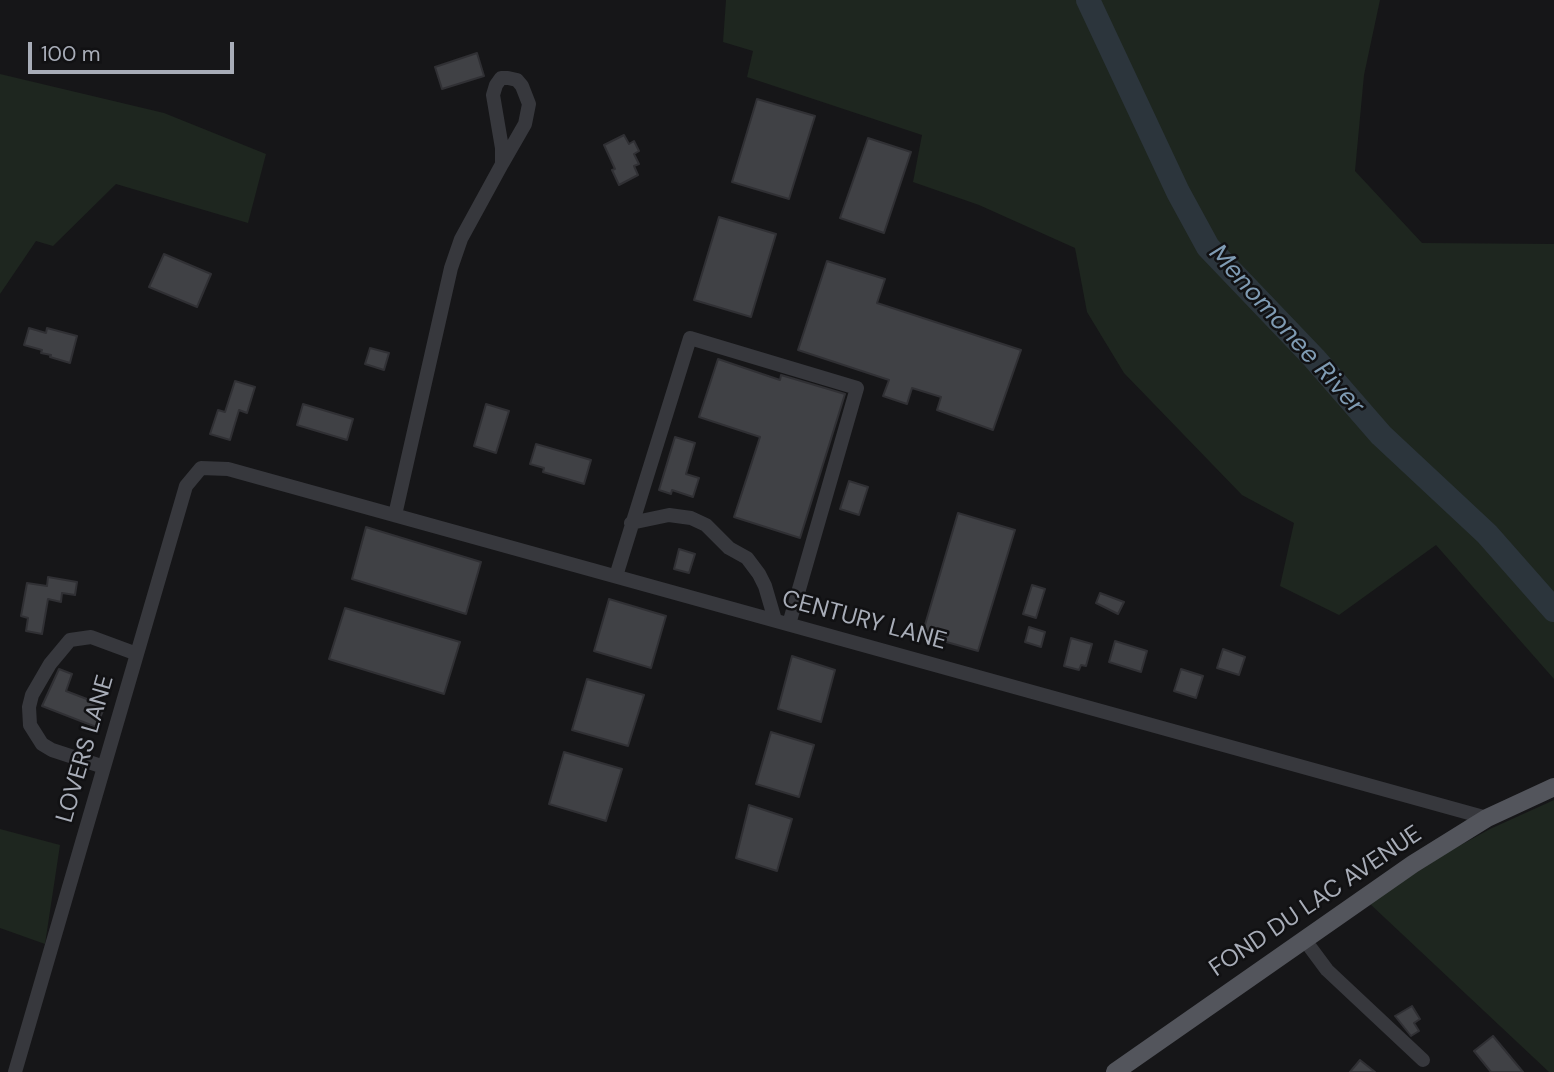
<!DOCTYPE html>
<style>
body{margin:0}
#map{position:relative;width:1554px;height:1072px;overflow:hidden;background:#161618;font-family:"DM Sans",sans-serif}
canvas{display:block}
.scale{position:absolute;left:28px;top:42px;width:206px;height:32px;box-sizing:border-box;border:4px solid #a8adb8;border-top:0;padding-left:9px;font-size:21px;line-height:24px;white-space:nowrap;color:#a8adb8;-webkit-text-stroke:5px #111113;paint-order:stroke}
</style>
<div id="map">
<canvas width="1554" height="1072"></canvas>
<div class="scale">100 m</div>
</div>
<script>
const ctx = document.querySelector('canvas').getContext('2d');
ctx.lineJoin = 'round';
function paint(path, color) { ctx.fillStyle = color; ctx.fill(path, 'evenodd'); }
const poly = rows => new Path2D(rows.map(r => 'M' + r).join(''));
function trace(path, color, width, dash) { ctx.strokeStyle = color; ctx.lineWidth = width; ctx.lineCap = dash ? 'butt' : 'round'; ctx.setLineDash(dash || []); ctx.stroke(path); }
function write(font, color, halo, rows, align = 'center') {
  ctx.font = font + ' "DM Sans",sans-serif'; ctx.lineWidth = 5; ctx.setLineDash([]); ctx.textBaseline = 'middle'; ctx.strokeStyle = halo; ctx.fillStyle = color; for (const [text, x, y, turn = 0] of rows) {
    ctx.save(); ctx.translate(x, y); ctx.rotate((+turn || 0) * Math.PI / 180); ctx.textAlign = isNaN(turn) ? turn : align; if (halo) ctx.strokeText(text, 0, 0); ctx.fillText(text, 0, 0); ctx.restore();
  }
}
paint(poly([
 [726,0,1380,0,1364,75,1355,171,1422,243,1554,244,1554,679,1436,545,1339,615,1280,586,1294,523,1242,495,1124,373,1087,312,1075,248,979,205,913,182,922,135,747,77,753,51,723,42],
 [0,74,164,113,266,154,248,223,116,184,53,246,36,241,0,294],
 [1554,800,1554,1072,1549,1072,1369,903,1448,852,1490,829],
 [0,829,60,845,45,944,0,928]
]), '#1e261f');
trace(poly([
 [1088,0,1178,192,1208,247,1314,358,1381,435,1487,534,1554,610]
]), '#2c353c', 24);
const building = poly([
 [477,53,484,76,442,89,435,67,477,53],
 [757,99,815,116,789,199,732,182,757,99],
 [624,135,629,144,634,141,639,151,634,154,639,164,634,166,638,175,619,185,612,170,615,169,604,145,624,135],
 [868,138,911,152,884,233,840,218,868,138],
 [719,217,776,234,751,317,694,300,719,217],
 [164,254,211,274,197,307,149,287,164,254],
 [827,261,885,279,877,303,1021,350,993,430,937,410,941,397,912,388,907,404,883,396,889,380,798,350,827,261],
 [29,328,46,333,47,328,77,336,70,363,50,357,51,355,41,353,42,350,24,345,29,328],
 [370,348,389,353,384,370,365,364,370,348],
 [718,359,780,380,781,375,845,394,800,538,734,517,760,437,699,417,718,359],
 [235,381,255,387,247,413,239,410,230,440,210,434,218,410,225,412,235,381],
 [303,404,353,419,347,440,297,425,303,404],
 [486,404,509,411,496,453,474,446,486,404],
 [675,437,695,443,686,474,699,478,693,497,672,490,671,494,659,490,675,437],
 [536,444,591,460,584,484,543,472,544,468,530,464,536,444],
 [849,481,868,487,859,515,840,509,849,481],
 [958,513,1015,530,978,651,922,635,958,513],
 [366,527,481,562,466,614,352,579,366,527],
 [679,549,695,554,689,573,674,569,679,549],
 [48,577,77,582,75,595,62,593,61,602,48,599,42,634,26,631,28,618,21,616,27,583,47,586,48,577],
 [1032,585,1045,589,1036,618,1023,614,1032,585],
 [1100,593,1124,602,1118,614,1096,603,1100,593],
 [609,599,666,616,651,668,594,651,609,599],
 [345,608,460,642,444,694,329,659,345,608],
 [1029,627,1045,632,1041,647,1025,642,1029,627],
 [1071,638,1092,644,1086,666,1081,665,1079,670,1064,666,1071,638],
 [1115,641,1147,651,1141,672,1109,662,1115,641],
 [1223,649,1245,657,1239,675,1217,668,1223,649],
 [792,656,835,670,821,722,778,709,792,656],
 [59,669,72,674,66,691,105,706,96,727,42,706,59,669],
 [1181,669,1203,676,1196,698,1174,691,1181,669],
 [587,679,644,695,628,746,572,730,587,679],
 [771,732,814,745,799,797,756,784,771,732],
 [564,752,622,769,606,821,549,804,564,752],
 [749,805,792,819,777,871,736,858,749,805],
 [1412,1006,1420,1019,1414,1023,1419,1031,1411,1036,1395,1016,1412,1006],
 [1493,1036,1523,1072,1491,1072,1474,1051,1493,1036],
 [1360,1060,1375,1072,1350,1072,1360,1060]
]);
paint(building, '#404145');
trace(building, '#303034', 2);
trace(poly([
 [395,515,451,268,461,239,502,164,502,148,493,95,496,85,501,78,508,78,517,80,522,86,529,104,525,124,502,164],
 [631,523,669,515,691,518,706,525,729,548,747,558,759,574,765,586,775,620],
 [616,576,690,338,857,388,789,624],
 [104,767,52,750,42,744,30,725,29,707,32,695,50,664,70,640,91,637,137,654],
 [1304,939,1327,970,1423,1060],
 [15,1072,186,486,201,468,228,469,1487,818]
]), '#37383d', 14);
trace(poly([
 [1115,1072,1413,864,1487,818,1554,787]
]), '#53555c', 18);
write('24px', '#a8adb8', '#111113', [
 ["CENTURY LANE",864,621,15],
 ["LOVERS LANE",86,749,-74],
 ["FOND DU LAC AVENUE",1316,902,-34]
]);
write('italic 26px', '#7f9bb3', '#111113', [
 ["Menomonee River",1286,330,48]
]);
</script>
